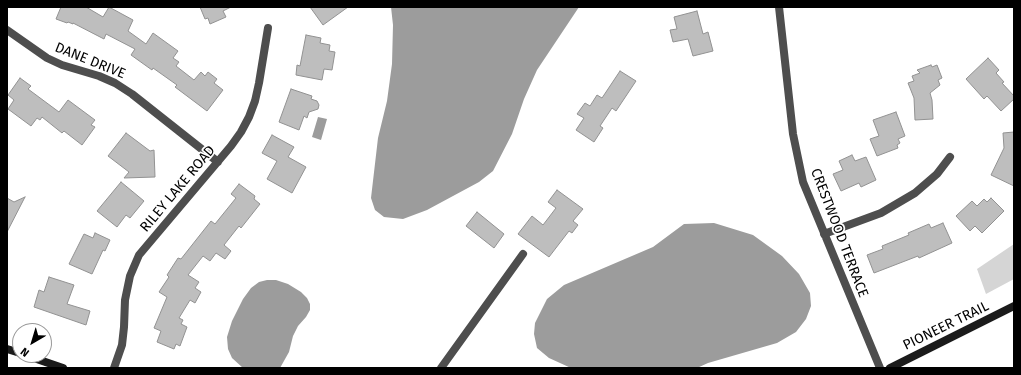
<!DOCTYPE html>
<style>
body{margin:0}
#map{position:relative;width:1021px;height:375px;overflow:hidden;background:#fff;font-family:"Fira Sans",sans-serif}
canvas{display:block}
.frame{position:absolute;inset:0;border:8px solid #000;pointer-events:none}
.north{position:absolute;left:12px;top:323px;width:40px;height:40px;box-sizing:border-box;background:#fff;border:1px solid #999;border-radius:50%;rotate:218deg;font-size:11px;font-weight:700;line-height:16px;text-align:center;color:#000}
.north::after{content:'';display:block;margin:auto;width:14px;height:18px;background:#000;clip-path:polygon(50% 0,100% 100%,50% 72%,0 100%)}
</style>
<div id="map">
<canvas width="1021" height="375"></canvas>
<div class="frame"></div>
<div class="north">N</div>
</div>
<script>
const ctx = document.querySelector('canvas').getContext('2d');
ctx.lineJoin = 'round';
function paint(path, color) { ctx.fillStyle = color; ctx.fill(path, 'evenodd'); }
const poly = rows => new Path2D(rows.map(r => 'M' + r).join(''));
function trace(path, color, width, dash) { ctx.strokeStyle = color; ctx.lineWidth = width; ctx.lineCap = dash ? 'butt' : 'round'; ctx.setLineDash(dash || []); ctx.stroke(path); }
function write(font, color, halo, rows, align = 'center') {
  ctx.font = font + ' "Fira Sans",sans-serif'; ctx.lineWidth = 3.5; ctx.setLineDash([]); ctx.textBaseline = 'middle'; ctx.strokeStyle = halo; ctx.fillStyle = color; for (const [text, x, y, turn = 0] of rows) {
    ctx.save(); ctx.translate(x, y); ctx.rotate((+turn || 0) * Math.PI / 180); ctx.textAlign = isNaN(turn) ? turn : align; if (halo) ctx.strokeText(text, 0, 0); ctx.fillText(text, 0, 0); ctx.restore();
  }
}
paint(poly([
 [1014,244,1014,279,986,294,977,269]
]), '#d5d5d5');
paint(poly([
 [391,7,579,7,537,70,524,99,512,134,493,171,479,182,427,210,403,219,384,217,375,210,371,198,378,138,387,101,392,64,393,25],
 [318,117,327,119,321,140,312,137],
 [714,223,753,235,782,256,799,274,810,293,811,306,806,319,796,332,777,343,708,363,697,368,571,368,549,358,537,348,534,334,535,323,547,299,564,285,653,247,684,224],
 [267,280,276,280,288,284,301,292,307,298,310,304,310,310,306,317,298,326,293,336,289,352,280,368,243,368,232,358,228,349,227,337,232,321,243,299,251,288,259,282]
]), '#9c9c9c');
const building = poly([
 [61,7,86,7,103,17,109,7,133,20,128,31,146,44,153,33,178,51,173,58,179,62,176,66,194,80,201,72,205,76,208,72,217,79,214,83,223,90,207,111,175,87,177,85,153,68,152,70,131,55,135,49,106,34,104,39,73,23,73,24,68,22,67,23,56,19,61,7],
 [200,7,231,7,223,11,226,17,210,24,208,18,205,19,200,7],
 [310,7,348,7,323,25,310,7],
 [697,11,703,34,708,32,713,51,693,56,688,39,673,42,670,30,677,29,674,17,697,11],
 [306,35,321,38,320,43,330,45,329,51,335,52,332,70,324,69,322,80,296,75,297,65,300,66,306,35],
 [988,58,999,70,996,73,1004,82,1002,83,1014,96,1014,99,1001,111,987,96,984,99,966,79,988,58],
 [931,65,932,67,937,65,942,78,938,80,940,85,930,93,932,100,933,119,915,120,914,98,908,83,914,81,912,76,920,73,917,70,931,65],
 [620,71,636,81,616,111,612,108,600,126,603,128,594,142,576,130,584,118,577,114,585,103,590,106,597,95,602,98,620,71],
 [20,78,31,86,28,89,59,112,68,100,95,120,91,125,95,127,82,145,64,131,62,133,42,117,40,120,37,118,31,126,8,109,14,100,8,95,20,78],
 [291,89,312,96,311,99,317,101,319,105,318,109,309,112,307,118,304,116,299,130,279,122,291,89],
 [896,112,905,136,898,139,900,143,897,145,898,148,877,156,870,139,879,136,873,120,896,112],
 [1014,132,1014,186,991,175,1004,148,1003,133,1014,132],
 [126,133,150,151,154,150,155,177,124,178,129,172,108,156,126,133],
 [272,135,294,147,288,157,306,167,292,193,267,179,277,161,262,153,272,135],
 [852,155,855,161,866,157,876,180,861,187,859,183,841,191,833,174,843,170,839,161,852,155],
 [121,182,144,201,130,218,126,215,117,227,97,211,121,182],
 [239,184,255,196,254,199,260,204,241,228,239,226,224,245,231,251,225,259,216,253,210,261,203,256,188,275,199,282,195,288,201,292,195,303,190,300,179,318,183,320,181,324,187,327,180,346,176,344,174,349,157,342,161,331,154,328,167,297,159,292,169,277,167,275,178,258,181,259,211,221,215,224,236,198,231,194,239,184],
 [557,190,583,209,573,221,578,225,572,233,569,231,549,257,518,234,532,216,543,225,556,208,548,202,557,190],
 [25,197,7,232,7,198,14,202,25,197],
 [991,198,1004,211,982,233,975,226,970,231,956,216,972,201,977,206,984,199,987,202,991,198],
 [477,212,504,234,494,248,466,226,477,212],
 [943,223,952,243,919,258,918,256,874,273,867,255,883,249,882,246,909,235,908,233,929,224,931,228,943,223],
 [95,233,110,240,105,251,103,250,92,274,69,264,84,234,93,238,95,233],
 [49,277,74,285,67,304,90,311,86,325,34,307,39,290,44,292,49,277]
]);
paint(building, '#bebebe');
trace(building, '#929292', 1);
trace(poly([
 [441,368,523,254]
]), '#4e4e4e', 8);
trace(poly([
 [779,7,793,134,803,182,880,368],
 [7,30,47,58,62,65,99,76,115,83,132,94,218,162],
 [824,234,881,213,915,193,937,174,950,157],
 [114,368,122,345,124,327,125,300,130,276,139,255,231,146,241,132,249,117,255,101,259,83,268,28]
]), '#4e4e4e', 8);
trace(poly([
 [7,349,20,353],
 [25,355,63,368],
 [890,368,1014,306]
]), '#1b1b1b', 8);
write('14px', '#000', '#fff', [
 ["DANE DRIVE",90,61,22],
 ["RILEY LAKE ROAD",178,189,-50],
 ["CRESTWOOD TERRACE",839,233,69],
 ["PIONEER TRAIL",946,326,-26]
]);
</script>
